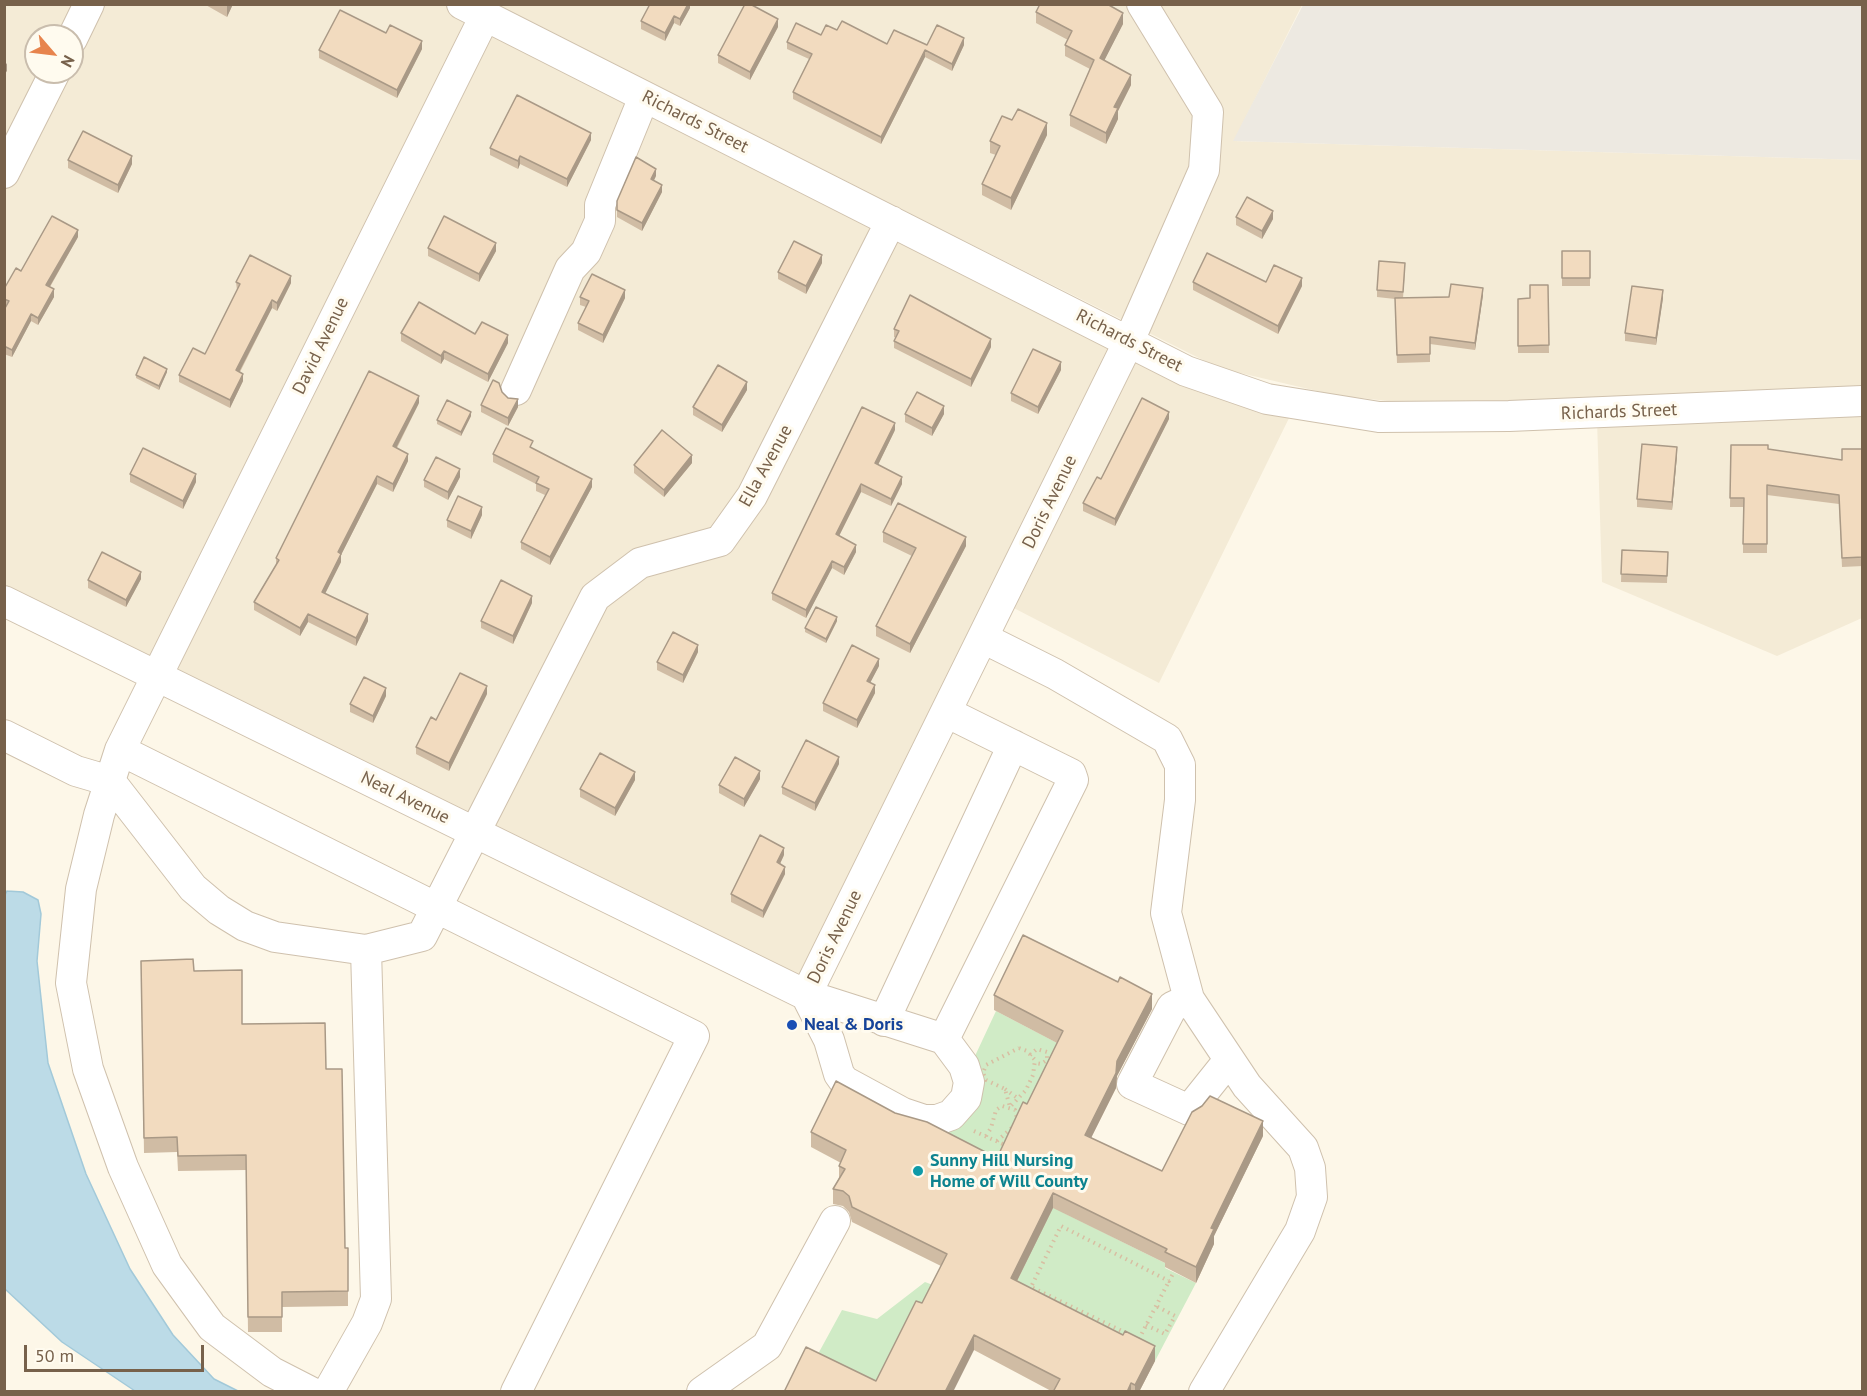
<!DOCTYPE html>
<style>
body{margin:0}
#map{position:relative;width:1867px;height:1396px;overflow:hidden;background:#fdf7e8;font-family:"PT Sans",sans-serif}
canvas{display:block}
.frame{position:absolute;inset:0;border:6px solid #77614b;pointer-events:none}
.north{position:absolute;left:24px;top:24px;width:60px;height:60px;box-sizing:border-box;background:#fffbef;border:2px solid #c9bdad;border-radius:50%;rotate:118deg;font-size:16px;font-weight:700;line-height:24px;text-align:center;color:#77614b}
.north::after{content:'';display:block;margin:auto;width:21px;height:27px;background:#e7844d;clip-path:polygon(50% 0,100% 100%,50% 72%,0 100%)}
.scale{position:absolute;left:24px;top:1345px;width:180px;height:27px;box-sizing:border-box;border:3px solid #77614b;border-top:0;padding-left:8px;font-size:18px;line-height:21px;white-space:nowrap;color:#77614b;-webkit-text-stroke:4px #fffbef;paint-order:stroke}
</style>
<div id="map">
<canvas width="1867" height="1396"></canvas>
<div class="frame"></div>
<div class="north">N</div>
<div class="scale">50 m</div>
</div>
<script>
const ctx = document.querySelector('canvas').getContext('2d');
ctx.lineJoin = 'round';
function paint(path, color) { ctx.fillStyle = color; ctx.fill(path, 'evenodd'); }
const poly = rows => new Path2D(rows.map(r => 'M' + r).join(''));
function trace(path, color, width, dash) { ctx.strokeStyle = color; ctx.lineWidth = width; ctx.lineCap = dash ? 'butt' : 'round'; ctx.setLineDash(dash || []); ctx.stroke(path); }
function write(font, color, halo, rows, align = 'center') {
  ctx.font = font + ' "PT Sans",sans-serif'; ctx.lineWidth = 6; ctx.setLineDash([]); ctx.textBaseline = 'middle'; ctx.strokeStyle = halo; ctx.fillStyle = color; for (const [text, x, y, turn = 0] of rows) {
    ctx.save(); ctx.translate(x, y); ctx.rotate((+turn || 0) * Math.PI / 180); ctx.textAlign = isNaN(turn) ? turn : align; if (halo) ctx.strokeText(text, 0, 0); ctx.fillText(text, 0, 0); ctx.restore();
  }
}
paint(poly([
 [4,5,453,5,1119,342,802,987,5,595],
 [36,36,72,36,72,72,36,72],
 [492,5,1302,5,1234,141,1862,160,1862,400,1477,411,1334,395,1219,368],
 [1132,347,1292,412,1159,683,1006,604],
 [1862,415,1862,618,1777,656,1602,582,1597,420]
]), '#f4ebd6');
paint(poly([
 [1303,5,1862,5,1862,160,1233,141]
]), '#ede9e1');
paint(poly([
 [996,1011,1063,1046,997,1173,923,1136,948,1132,966,1121,977,1106,982,1089,975,1056],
 [1054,1204,1064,1213,1167,1264,1165,1268,1196,1283,1155,1361,1009,1297],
 [925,1282,938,1287,878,1391,812,1365,842,1310,877,1319]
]), '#d0ebc6');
const water = poly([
 [7,891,23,892,38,900,41,914,37,961,48,1063,86,1174,130,1269,173,1335,214,1379,238,1391,135,1391,62,1342,5,1289,4,896,7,891]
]);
paint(water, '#bcdbe7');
trace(water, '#a2c9d9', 1.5);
const minor = poly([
 [462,4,1186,371,1267,399,1379,417,1509,416,1862,401],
 [72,39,89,4],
 [4,173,55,72],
 [516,390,570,269,586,252,600,221,600,205,644,97],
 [4,601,806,995,944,1039,964,1066,969,1082,966,1098,951,1115,937,1120,924,1120,903,1113,844,1081,839,1074,829,1040,806,995],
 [983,638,1055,674,1167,739,1180,765,1180,800,1166,913,1189,999,1247,1086,1303,1148,1310,1168,1312,1197,1300,1231,1204,1392],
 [4,735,76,771,110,781,193,888,219,910,245,926,275,937,366,950,376,1299,367,1323,328,1392],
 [120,750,694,1036,516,1392],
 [366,950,422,936,595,597,640,563,720,541,752,496,891,221],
 [806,995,1129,341,1204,170,1208,112,1142,4],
 [1189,999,1172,1007,1132,1084,1189,1110,1229,1060],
 [884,1021,1013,745],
 [944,1039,1073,780,1071,774,946,712],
 [311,1392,272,1372,212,1327,167,1265,123,1167,88,1069,71,983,81,889,99,815,120,750,485,16],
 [702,1392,767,1346,835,1221]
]);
trace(minor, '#cfc1ad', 32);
trace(poly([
 [1019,1048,1027,1051,1035,1060,1033,1075,1026,1090,1010,1107,1005,1089,986,1080,983,1073,986,1065,1019,1048],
 [1030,1055,1037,1049,1047,1052,1047,1060,1041,1064,1035,1063],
 [1005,1089,1016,1097],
 [974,1131,1007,1146],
 [986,1136,991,1128,996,1110,1002,1106,1015,1110,1017,1119],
 [997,1141,1014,1126],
 [1146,1325,1165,1334,1175,1316,1156,1306],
 [1126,1333,1031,1287,1061,1226,1169,1281,1174,1272],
 [1139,1339,1169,1281]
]), '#d8bea2', 4, [1.5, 4.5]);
trace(minor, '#fff', 30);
paint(poly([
 [204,4,233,4,227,17],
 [690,4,690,8,680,26,674,23,665,41,641,29,641,21],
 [1036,12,1123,24,1104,60,1131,85,1118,111,1118,119,1106,144,1070,126,1070,115,1090,69,1065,56,1065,45,1068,40,1036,23],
 [778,27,750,80,718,63,718,55],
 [837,30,887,44,964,45,952,71,925,57,881,144,793,99,793,92,809,59,787,49,787,42],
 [386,33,422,49,397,98,319,58,319,50],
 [1012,120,1047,135,1011,210,982,195,982,184,996,155,990,153,990,141],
 [591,140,567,187,520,164,518,169,490,155,490,148],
 [68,160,132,164,118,193,68,168],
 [656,176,654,180,662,192,642,231,617,217,617,201],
 [1236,217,1273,219,1262,239,1236,225],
 [78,237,50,287,54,297,38,325,31,321,12,357,4,354,4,310,6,307,4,307,4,289,21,271],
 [428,248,496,251,479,282,428,256],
 [1562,251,1590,251,1590,286,1562,286],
 [822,263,806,294,778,279,778,272],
 [1405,271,1403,298,1483,295,1475,350,1430,344,1430,362,1397,363,1395,299,1377,297,1377,290],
 [236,282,291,283,277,311,272,308,240,372,243,381,230,408,179,382,179,375,205,354,237,290],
 [1193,282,1266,282,1302,286,1278,334,1193,290],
 [1548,285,1549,353,1518,353,1518,299,1530,298],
 [580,297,625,298,603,343,578,330,578,323,586,307,580,305],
 [1663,298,1656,345,1625,341,1625,333],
 [894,329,991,347,971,387,894,348,894,341,896,338,894,337],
 [401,333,475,334,508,343,488,382,444,359,441,364,401,341],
 [1061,370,1038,414,1011,401,1011,393],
 [167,372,159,390,136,378,136,375],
 [747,390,722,432,693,415,693,407],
 [502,392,518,407,508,426,481,412,481,405],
 [419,403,397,448,408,461,393,492,377,484,341,555,341,562,325,593,368,621,356,646,308,622,300,636,254,610,254,602,276,565,276,558],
 [905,414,944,414,932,436,905,422],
 [471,416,461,436,437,424,437,420],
 [1169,419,1115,526,1083,511,1083,503,1101,479],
 [895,430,878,465,902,484,891,506,861,492,839,536,856,552,844,575,832,568,806,618,772,600,772,593],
 [1731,445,1842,460,1863,449,1863,566,1842,567,1839,504,1767,495,1767,553,1743,553,1743,507,1730,507],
 [533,449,592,487,550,565,521,549,521,542,545,495,536,491,536,484,493,462,493,454],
 [1677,455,1672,510,1637,507,1637,499],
 [692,463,664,497,634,473,634,465],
 [130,474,196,482,183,509,130,482],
 [460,477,448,500,424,487,424,480],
 [482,515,471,539,447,527,447,520],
 [883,532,966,546,910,653,876,636,876,626,912,556,883,542],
 [1622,550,1668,552,1667,583,1621,582],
 [141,579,126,607,88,588,88,580],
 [532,603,513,644,481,628,481,621],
 [837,621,826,643,805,632,805,628],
 [698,652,683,683,657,670,657,662],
 [879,666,870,682,875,693,857,728,823,711,823,703],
 [487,694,449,771,416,754,416,747],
 [386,696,373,723,350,712,350,704],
 [839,764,815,811,782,794,782,787],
 [760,779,744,807,719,793,719,785],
 [635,780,615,816,580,797,580,789],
 [784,855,780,864,785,874,763,918,731,902,731,894],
 [141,961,194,971,242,1024,326,1069,345,1248,348,1248,348,1306,282,1307,282,1332,248,1332,246,1170,178,1171,177,1152,144,1153],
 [994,995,1152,1009,1117,1076,1116,1088,1091,1138,1162,1171,1263,1136,1214,1236,1214,1244,1196,1283,1165,1267,1165,1263,1053,1208,1017,1281,1155,1361,1139,1392,1053,1392,974,1350,876,1381,922,1303,941,1266,852,1222,849,1212,843,1206,833,1204,833,1189,839,1178,839,1166,841,1163,811,1147,811,1132,895,1113,997,1158,1027,1104,1057,1043,994,1010]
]), '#d0bca4');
paint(poly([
 [228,4,233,4,227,17,227,5],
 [688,4,690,4,690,8,680,26,680,19],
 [1123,13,1123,24,1100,69,1100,58],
 [674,16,674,23,665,41,665,33],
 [778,19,778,27,750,80,750,72],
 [964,38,964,45,952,71,952,64],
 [422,41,422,49,397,98,397,90],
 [925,50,925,57,881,144,881,137],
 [7,63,7,71,4,75,4,67],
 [1131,75,1131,85,1118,111,1118,119,1106,144,1106,133,1114,107],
 [1047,123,1047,135,1011,210,1011,198],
 [591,133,591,140,567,187,567,179],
 [132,156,132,164,118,193,118,185],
 [520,156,520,164,518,169,518,161],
 [656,169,656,176,651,186,651,179],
 [662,185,662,192,642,231,642,223],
 [1273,211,1273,219,1262,239,1262,231],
 [78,230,78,237,46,293,46,285],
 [496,243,496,251,479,282,479,274],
 [822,255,822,263,806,294,806,286],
 [291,276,291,283,277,311,277,303],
 [1302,278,1302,286,1278,334,1278,326],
 [1483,288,1483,295,1475,350,1475,343],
 [54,289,54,297,38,325,38,318],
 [625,290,625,298,603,343,603,335],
 [1663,290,1663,298,1656,345,1656,338],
 [272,300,272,308,236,378,236,370],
 [31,314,31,321,12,357,12,350],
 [508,335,508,343,488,382,488,374],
 [991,339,991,347,971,387,971,379],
 [444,351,444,359,441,364,441,356],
 [1061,362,1061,370,1038,414,1038,407],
 [167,369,167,372,159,390,159,386],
 [243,374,243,381,230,408,230,400],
 [747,382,747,390,722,432,722,425],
 [419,396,419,403,393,454,393,446],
 [518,399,518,407,508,426,508,418],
 [944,406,944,414,932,436,932,428],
 [471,412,471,416,461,436,461,432],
 [1169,412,1169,419,1115,526,1115,519],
 [895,423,895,430,875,471,875,463],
 [1677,447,1677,455,1672,510,1672,502],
 [408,454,408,461,393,492,393,484],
 [692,455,692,463,664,497,664,490],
 [460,469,460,477,448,500,448,492],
 [196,474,196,482,183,509,183,501],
 [377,476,377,484,341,555,341,562,322,600,322,592,338,552],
 [902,477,902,484,891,506,891,499],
 [592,479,592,487,550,565,550,557],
 [861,484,861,492,836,542,836,534],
 [482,507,482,515,471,539,471,531],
 [966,537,966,546,910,653,910,644],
 [856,545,856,552,844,575,844,567],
 [832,561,832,568,806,618,806,610],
 [141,572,141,579,126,607,126,600],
 [532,596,532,603,513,644,513,636],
 [308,614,308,622,300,636,300,628],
 [368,614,368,621,356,646,356,638],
 [837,617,837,621,826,643,826,639],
 [698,645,698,652,683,683,683,675],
 [879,659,879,666,867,689,867,681],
 [875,685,875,693,857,728,857,720],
 [487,686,487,694,449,771,449,763],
 [386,688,386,696,373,723,373,716],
 [839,757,839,764,815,811,815,803],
 [760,771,760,779,744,807,744,799],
 [635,772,635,780,615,816,615,808],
 [784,848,784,855,777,870,777,862],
 [785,867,785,874,763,918,763,911],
 [1152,994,1152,1009,1117,1076,1116,1088,1085,1150,1085,1135,1117,1061],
 [1263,1121,1263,1136,1214,1236,1214,1244,1196,1283,1196,1267,1211,1228],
 [1053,1193,1053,1208,1011,1293,1011,1278],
 [974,1335,974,1350,953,1392,945,1392],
 [1155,1346,1155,1361,1139,1392,1135,1392,1135,1385],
 [1131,1383,1131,1392,1127,1392]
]), '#a99986');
const building = poly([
 [650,4,688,4,680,19,674,16,665,33,641,21,650,4],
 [745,4,750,4,778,19,750,72,718,55,745,4],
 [1040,4,1107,4,1123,13,1100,58,1131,75,1114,107,1118,108,1106,133,1070,115,1094,60,1065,45,1072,31,1036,12,1040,4],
 [340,10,386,33,390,25,422,41,397,90,319,50,340,10],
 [842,21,887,44,894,30,927,45,937,25,964,38,952,64,925,50,881,137,793,92,812,54,787,42,796,23,821,35,826,25,837,30,842,21],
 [517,95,591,133,567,179,520,156,518,161,490,148,517,95],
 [1018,109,1047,123,1011,198,982,184,1000,146,990,141,1002,116,1012,120,1018,109],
 [83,131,132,156,118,185,68,160,83,131],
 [636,157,656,169,651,179,662,185,642,223,617,210,617,201,636,157],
 [1247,197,1273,211,1262,231,1236,217,1247,197],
 [52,216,78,230,46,285,54,289,38,318,31,314,12,350,4,346,4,310,9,301,4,299,4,289,16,268,21,271,52,216],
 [444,216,496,243,479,274,428,248,444,216],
 [794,241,822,255,806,286,778,272,794,241],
 [1562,251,1590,251,1590,278,1562,278,1562,251],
 [1207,253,1266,282,1274,265,1302,278,1278,326,1193,282,1207,253],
 [250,255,291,276,277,303,272,300,236,370,243,374,230,400,179,375,193,348,205,354,240,284,236,282,250,255],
 [1379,261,1405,263,1403,292,1377,290,1379,261],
 [592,274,625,290,603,335,578,323,589,301,580,297,592,274],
 [1451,284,1483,288,1475,343,1430,337,1430,354,1397,355,1395,298,1449,297,1451,284],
 [1530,285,1548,285,1549,345,1518,346,1518,299,1530,298,1530,285],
 [1632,286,1663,290,1656,338,1625,333,1632,286],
 [910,295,991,339,971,379,894,341,899,331,894,329,910,295],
 [419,302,475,334,482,322,508,335,488,374,444,351,441,356,401,333,419,302],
 [1033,349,1061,362,1038,407,1011,393,1033,349],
 [144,357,167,369,159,386,136,375,144,357],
 [718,365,747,382,722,425,693,407,718,365],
 [369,371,419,396,393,446,408,454,393,484,377,476,338,552,341,554,322,592,368,614,356,638,308,614,300,628,254,602,279,560,276,558,369,371],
 [493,380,499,383,502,392,508,398,518,399,508,418,481,405,493,380],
 [917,392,944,406,932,428,905,414,917,392],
 [1142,398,1169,412,1115,519,1083,503,1097,477,1101,479,1142,398],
 [447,400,471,412,461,432,437,420,447,400],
 [862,407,895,423,875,463,902,477,891,499,861,484,836,534,856,545,844,567,832,561,806,610,772,593,862,407],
 [506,428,533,441,530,447,592,479,550,557,521,542,549,489,536,483,539,477,493,454,506,428],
 [662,430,692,455,664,490,634,465,662,430],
 [1642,444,1677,447,1672,502,1637,499,1642,444],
 [1731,445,1768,445,1768,449,1842,460,1842,449,1863,449,1863,557,1842,558,1839,495,1767,485,1767,544,1743,544,1744,498,1730,498,1731,445],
 [143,448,196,474,183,501,130,474,143,448],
 [436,457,460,469,448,492,424,480,436,457],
 [458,496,482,507,471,531,447,520,458,496],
 [898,503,966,537,910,644,876,626,916,548,883,532,898,503],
 [1622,550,1668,552,1667,576,1621,574,1622,550],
 [102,552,141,572,126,600,88,580,102,552],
 [501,580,532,596,513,636,481,621,501,580],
 [816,607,837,617,826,639,805,628,816,607],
 [673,632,698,645,683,675,657,662,673,632],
 [852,645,879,659,867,681,875,685,857,720,823,703,852,645],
 [460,673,487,686,449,763,416,747,431,717,436,720,460,673],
 [364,677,386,688,373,716,350,704,364,677],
 [806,740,839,757,815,803,782,787,806,740],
 [600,753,635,772,615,808,580,789,600,753],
 [735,757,760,771,744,799,719,785,735,757],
 [760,835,784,848,777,862,785,867,763,911,731,894,760,835],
 [1023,935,1118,982,1120,977,1152,994,1117,1061,1116,1073,1085,1135,1162,1171,1192,1112,1202,1106,1210,1096,1263,1121,1211,1228,1214,1229,1196,1267,1165,1252,1167,1249,1053,1193,1011,1278,1123,1335,1125,1331,1155,1346,1135,1385,1131,1383,1127,1392,1053,1392,1060,1379,974,1335,945,1392,784,1392,806,1347,876,1381,916,1301,922,1303,947,1254,852,1207,849,1196,843,1191,833,1189,845,1169,839,1166,846,1150,811,1132,836,1081,895,1113,927,1122,997,1158,1023,1102,1027,1104,1063,1031,994,995,1023,935],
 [193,959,194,971,242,970,242,1024,325,1023,326,1069,342,1069,345,1248,348,1248,348,1291,282,1292,282,1317,248,1317,246,1155,178,1156,177,1137,144,1138,141,961,193,959]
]);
paint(building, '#f2dbbf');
trace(building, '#a99986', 1.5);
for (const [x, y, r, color] of [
 [792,1025,6,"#1a4fb4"],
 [918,1171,6,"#0f9aa8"]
]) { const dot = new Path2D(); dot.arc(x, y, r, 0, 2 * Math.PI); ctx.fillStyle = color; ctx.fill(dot); trace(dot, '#fffbef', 2); }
write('18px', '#77614b', '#fffbef', [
 ["Richards Street",695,122,27],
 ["Richards Street",1129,341,27],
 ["David Avenue",321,346,-64],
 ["Richards Street",1619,412,-2],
 ["Ella Avenue",766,466,-61],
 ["Doris Avenue",1050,502,-64],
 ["Neal Avenue",405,798,26],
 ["Doris Avenue",835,937,-64]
]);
write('bold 18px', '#164399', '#fffbef', [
 ["Neal & Doris",804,1025]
], 'left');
write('bold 18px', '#0d838f', '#fffbef', [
 ["Sunny Hill Nursing",930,1161],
 ["Home of Will County",930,1182]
], 'left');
</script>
